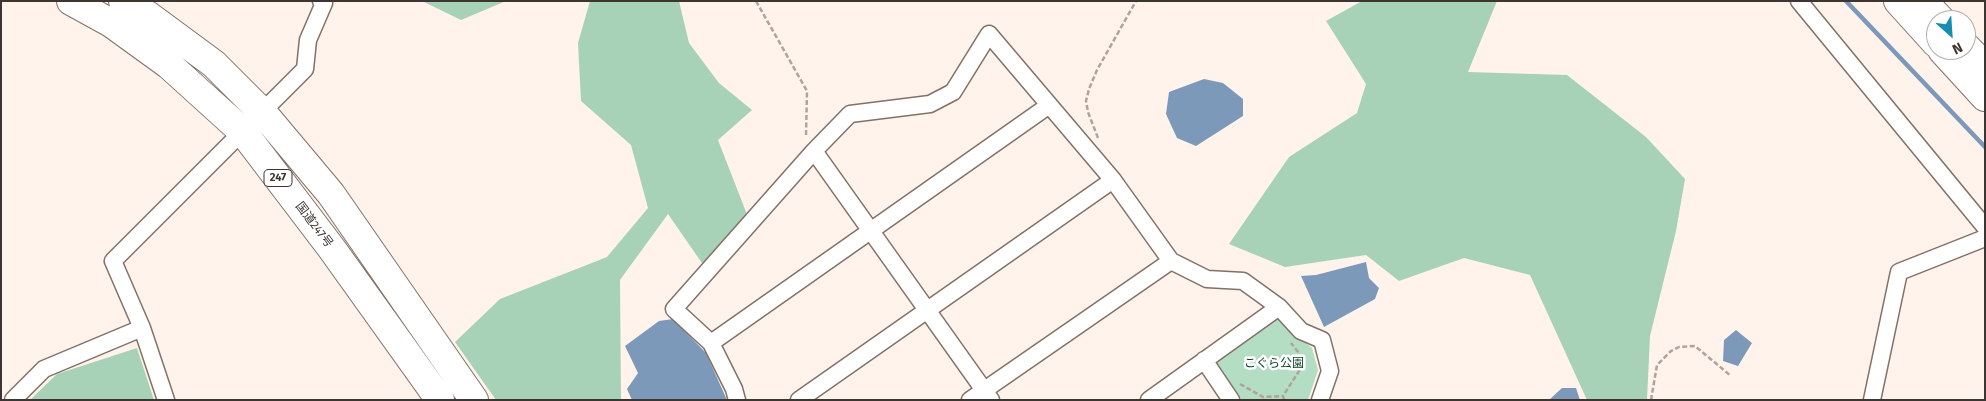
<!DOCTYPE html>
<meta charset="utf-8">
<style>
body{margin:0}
#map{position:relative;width:1986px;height:401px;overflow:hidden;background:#fff3ec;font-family:"Fira Sans",sans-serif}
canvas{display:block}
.frame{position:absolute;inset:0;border:2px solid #3d3531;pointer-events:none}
.north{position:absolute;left:1926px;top:10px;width:50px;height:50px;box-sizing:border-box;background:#fff;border:1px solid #b1aead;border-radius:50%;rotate:154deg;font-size:14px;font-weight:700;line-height:20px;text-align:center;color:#3d3531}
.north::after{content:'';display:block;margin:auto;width:18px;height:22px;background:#178db0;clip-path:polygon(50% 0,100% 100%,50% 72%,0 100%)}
</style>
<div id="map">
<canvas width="1986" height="401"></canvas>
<div class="frame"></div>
<div class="north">N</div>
</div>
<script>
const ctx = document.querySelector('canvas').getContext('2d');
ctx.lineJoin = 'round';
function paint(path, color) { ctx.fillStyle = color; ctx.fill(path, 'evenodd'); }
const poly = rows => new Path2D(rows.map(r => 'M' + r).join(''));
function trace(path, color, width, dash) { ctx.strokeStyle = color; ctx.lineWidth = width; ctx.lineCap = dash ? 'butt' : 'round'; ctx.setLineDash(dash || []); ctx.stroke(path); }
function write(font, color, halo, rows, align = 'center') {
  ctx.font = font + ' "Fira Sans","Noto Sans JP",sans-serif'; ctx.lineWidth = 5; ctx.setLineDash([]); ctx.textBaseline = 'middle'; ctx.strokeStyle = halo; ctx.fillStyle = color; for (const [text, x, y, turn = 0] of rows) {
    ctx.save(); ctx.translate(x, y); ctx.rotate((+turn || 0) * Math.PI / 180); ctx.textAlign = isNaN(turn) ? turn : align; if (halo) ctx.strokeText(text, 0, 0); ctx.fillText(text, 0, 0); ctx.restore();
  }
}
paint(poly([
 [1279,317,1292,332,1312,348,1318,370,1308,400,1237,400,1215,367,1217,361]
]), '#b3dec3');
paint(poly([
 [422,1,506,1,461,20],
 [590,1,679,1,689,43,719,83,752,110,718,140,748,217,704,266,668,214,620,280,621,400,496,400,455,342,500,299,607,257,648,208,631,145,581,101,578,43],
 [1362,1,1497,1,1468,72,1567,75,1646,137,1685,179,1676,231,1650,336,1647,400,1587,400,1530,275,1464,258,1399,281,1366,255,1285,267,1229,244,1289,157,1357,113,1366,84,1326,21],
 [137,348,154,400,30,400,57,374]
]), '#a7d2b7');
paint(poly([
 [1204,79,1223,83,1243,99,1243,116,1196,146,1177,138,1166,114,1169,92],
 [1366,262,1369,278,1379,288,1375,299,1324,327,1301,276,1316,275],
 [673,319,706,353,727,400,632,400,627,389,638,373,625,346,659,321],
 [1736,330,1752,343,1738,366,1723,361,1724,340],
 [1562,388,1576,388,1580,400,1549,400]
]), '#7d99ba');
trace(poly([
 [1846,1,1985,147]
]), '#7d99ba', 4.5);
const street = poly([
 [1799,1,1985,227],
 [814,151,991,400],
 [711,343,1048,106],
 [1204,360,1231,400],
 [13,400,44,369,142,328],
 [166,400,142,328,113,261,305,69,308,40,324,3,321,1],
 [737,400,734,389,711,343,674,309,814,151,850,114,930,104,953,92,989,34,1113,180,1171,261,1207,279,1243,281,1279,307,1301,331,1322,340,1330,371,1320,400],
 [799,400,1113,180],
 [970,400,1171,261],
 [1149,400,1279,307],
 [1872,400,1899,272,1985,238]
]);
const highway = poly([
 [71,1,111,23,169,65,243,132,332,249,440,400],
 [123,1,149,16,214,64,263,113,331,194,474,400],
 [1898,1,1936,43],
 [1923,1,1941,20],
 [1966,47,1985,66],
 [1942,50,1985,97]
]);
trace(street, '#827167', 19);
trace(highway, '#827167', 30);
trace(poly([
 [756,1,807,91,806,136],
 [1098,138,1088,112,1086,101,1089,89,1097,70,1136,1],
 [1240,384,1263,397,1283,396],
 [1284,400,1283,396,1299,371,1298,352,1291,343],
 [1651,400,1657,365,1671,351,1679,347,1695,346,1731,376]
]), '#aea39e', 2.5, [5, 2.5]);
trace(street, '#fff', 16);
trace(highway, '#fff', 28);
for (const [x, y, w] of [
 [278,178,28]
]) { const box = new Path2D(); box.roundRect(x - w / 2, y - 8.5, w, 17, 4); ctx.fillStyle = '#fff'; ctx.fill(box); trace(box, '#3d3531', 1); }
write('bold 11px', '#3d3531', null, [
 ["247",278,178]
]);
write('12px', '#3d3531', '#fff', [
 ["国道247号",314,225,53]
]);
write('12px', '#0e4329', '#fff', [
 ["こぐら公園",1274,364]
]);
</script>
